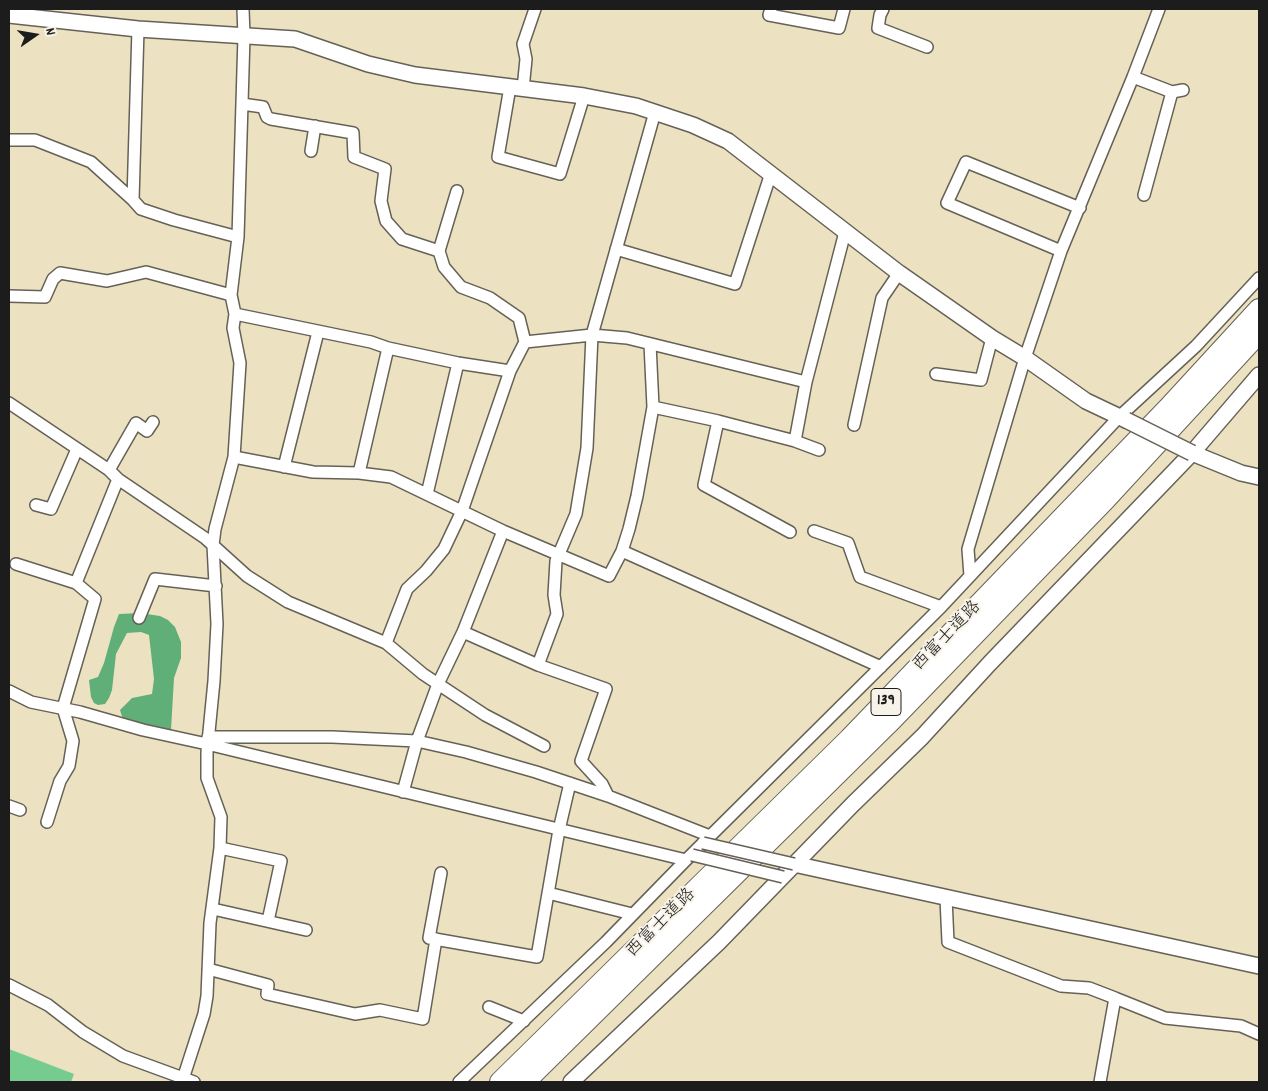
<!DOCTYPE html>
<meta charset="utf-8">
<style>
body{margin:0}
#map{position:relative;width:1268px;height:1091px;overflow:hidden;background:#ece2c1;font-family:Dekko,sans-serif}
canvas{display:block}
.frame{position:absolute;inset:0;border:10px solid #1c1c1c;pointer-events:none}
.north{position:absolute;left:10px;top:10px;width:50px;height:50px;-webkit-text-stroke:4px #f7f3e8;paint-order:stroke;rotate:77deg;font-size:14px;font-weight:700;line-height:20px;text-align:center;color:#1c1c1c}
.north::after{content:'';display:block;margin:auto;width:18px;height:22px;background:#1c1c1c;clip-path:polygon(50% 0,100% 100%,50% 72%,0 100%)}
</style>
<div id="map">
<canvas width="1268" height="1091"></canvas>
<div class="frame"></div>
<div class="north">N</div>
</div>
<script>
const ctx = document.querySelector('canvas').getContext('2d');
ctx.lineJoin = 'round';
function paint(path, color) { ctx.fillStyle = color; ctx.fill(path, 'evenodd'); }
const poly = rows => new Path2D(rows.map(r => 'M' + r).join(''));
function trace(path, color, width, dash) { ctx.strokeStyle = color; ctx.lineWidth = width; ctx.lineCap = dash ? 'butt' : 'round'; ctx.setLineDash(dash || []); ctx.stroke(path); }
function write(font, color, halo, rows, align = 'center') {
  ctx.font = font + ' Dekko,"Klee One",sans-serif'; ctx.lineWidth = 4; ctx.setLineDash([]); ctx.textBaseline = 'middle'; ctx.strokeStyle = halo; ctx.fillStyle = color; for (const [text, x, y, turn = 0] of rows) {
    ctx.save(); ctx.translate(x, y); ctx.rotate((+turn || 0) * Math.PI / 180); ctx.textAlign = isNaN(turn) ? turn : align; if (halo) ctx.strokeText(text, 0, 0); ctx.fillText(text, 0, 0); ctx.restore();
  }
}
paint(poly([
 [9,1049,74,1074,71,1082,9,1082]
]), '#76cb8e');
paint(poly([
 [140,613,160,616,168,620,175,627,181,642,181,658,174,678,171,730,161,734,124,723,120,710,132,698,152,694,154,679,149,635,141,632,127,633,116,654,112,690,109,698,105,704,98,705,94,703,91,697,89,680,98,677,104,663,114,627,119,614]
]), '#60af79');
const street = poly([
 [771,9,769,15,839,28,844,9],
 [883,9,880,15,878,28,927,47],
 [1133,77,1172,92,1183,90],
 [510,87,498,157,560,174,584,96],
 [523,89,526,59,523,44,535,9],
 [242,104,263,107,267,117,271,119,353,133,354,157,385,169,381,201,386,221,402,239,439,251],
 [9,140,35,140,91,162,133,200,141,209,174,220,238,237],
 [311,151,315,126],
 [457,191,439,251,444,267,461,287,490,298,519,318,525,342],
 [1144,195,1172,92],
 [133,200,138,29],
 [616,249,735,284,771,173],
 [1061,251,947,203,966,162,1080,208],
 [9,296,45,297,53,279,60,273,107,281,146,272,231,295],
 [235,314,371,342,388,348,458,363,510,371],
 [936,374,981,380,992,338],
 [9,403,109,470,118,479,205,538,247,576,288,602,386,643,423,674,485,715,544,746],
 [653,407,718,421,795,441,819,450],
 [718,421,704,485,790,532],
 [854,425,882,298,899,273],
 [795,441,806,382,845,232],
 [234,457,313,472,359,473,391,477,503,531,609,576,622,551,629,529,637,496,653,407,650,344],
 [284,467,318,332],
 [109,470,136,423,147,431,153,422],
 [359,473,388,348],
 [427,494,458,363],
 [36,505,51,509,77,449],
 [814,531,848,543,860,577,941,607],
 [622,551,881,667],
 [16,564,76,583],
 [970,576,968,549,1025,358,1061,251,1133,77,1159,9],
 [139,618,155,579,216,586],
 [463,632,538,665,557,614,554,595,556,561,576,514,587,448,592,335,655,112],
 [386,643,407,589,426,571,444,549,462,511,510,371,525,342,592,335,627,338,806,382],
 [538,665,606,689,581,761,602,784,608,796],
 [9,691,31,702,80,712,143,730,207,744,686,860],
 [208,737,332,737,417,741,466,752,536,772,608,796,710,836],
 [403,792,417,741,438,684,463,632,503,531],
 [9,806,20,810],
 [47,822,60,781,69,766,73,741,63,708,95,599,76,583,118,479],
 [220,848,281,861,268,921],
 [441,873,429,938,537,957,559,830,570,783],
 [548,893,632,914],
 [946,898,948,942,1061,986,1089,988,1115,998,1100,1082],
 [213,909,306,930],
 [208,969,268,985,267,994,355,1014,380,1010,423,1019,436,939],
 [9,985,48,1005,83,1032,123,1056,194,1082],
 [1115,998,1165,1018,1241,1026,1259,1034],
 [489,1007,524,1021],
 [182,1082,204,1014,207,996,210,923,220,848,221,817,207,778,207,752,214,681,217,624,213,545,215,529,234,457,240,363,233,328,235,314,231,295,238,237,244,36,243,9],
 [459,1082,606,942,686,860,941,607,1119,417,1196,346,1259,278]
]);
const secondary = poly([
 [9,15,138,29,295,39,368,64,415,75,584,96,636,106,693,125,728,141,899,273,992,338,1025,358,1086,401,1126,420],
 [1192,453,1241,473,1259,477],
 [794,864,1259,966],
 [571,1082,719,942,853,804,922,737,990,663,1192,453,1259,375]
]);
const highway = poly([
 [500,1082,849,739,1168,408,1259,309],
 [525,1082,888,724,1106,499,1259,333]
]);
trace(street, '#656156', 14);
trace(secondary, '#656156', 18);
trace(highway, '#656156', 22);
trace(street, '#fff', 11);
trace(secondary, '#fff', 15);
trace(highway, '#fff', 20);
const streetBridge = poly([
 [703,843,794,864],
 [692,855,783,877]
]);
const secondaryBridge = poly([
 [1126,420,1192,453]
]);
trace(streetBridge, '#656156', 14, []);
trace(secondaryBridge, '#656156', 18, []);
trace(streetBridge, '#fff', 11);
trace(secondaryBridge, '#fff', 15);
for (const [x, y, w] of [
 [886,702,30]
]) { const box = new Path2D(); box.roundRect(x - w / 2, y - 13.5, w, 27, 4); ctx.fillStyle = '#f7f3e8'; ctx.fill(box); trace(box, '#1c1c1c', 1); }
write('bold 16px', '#1c1c1c', null, [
 ["139",886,702]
]);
write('18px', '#1c1c1c', '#f7f3e8', [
 ["西富士道路",948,637,-46],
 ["西富士道路",662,924,-45]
]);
</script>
